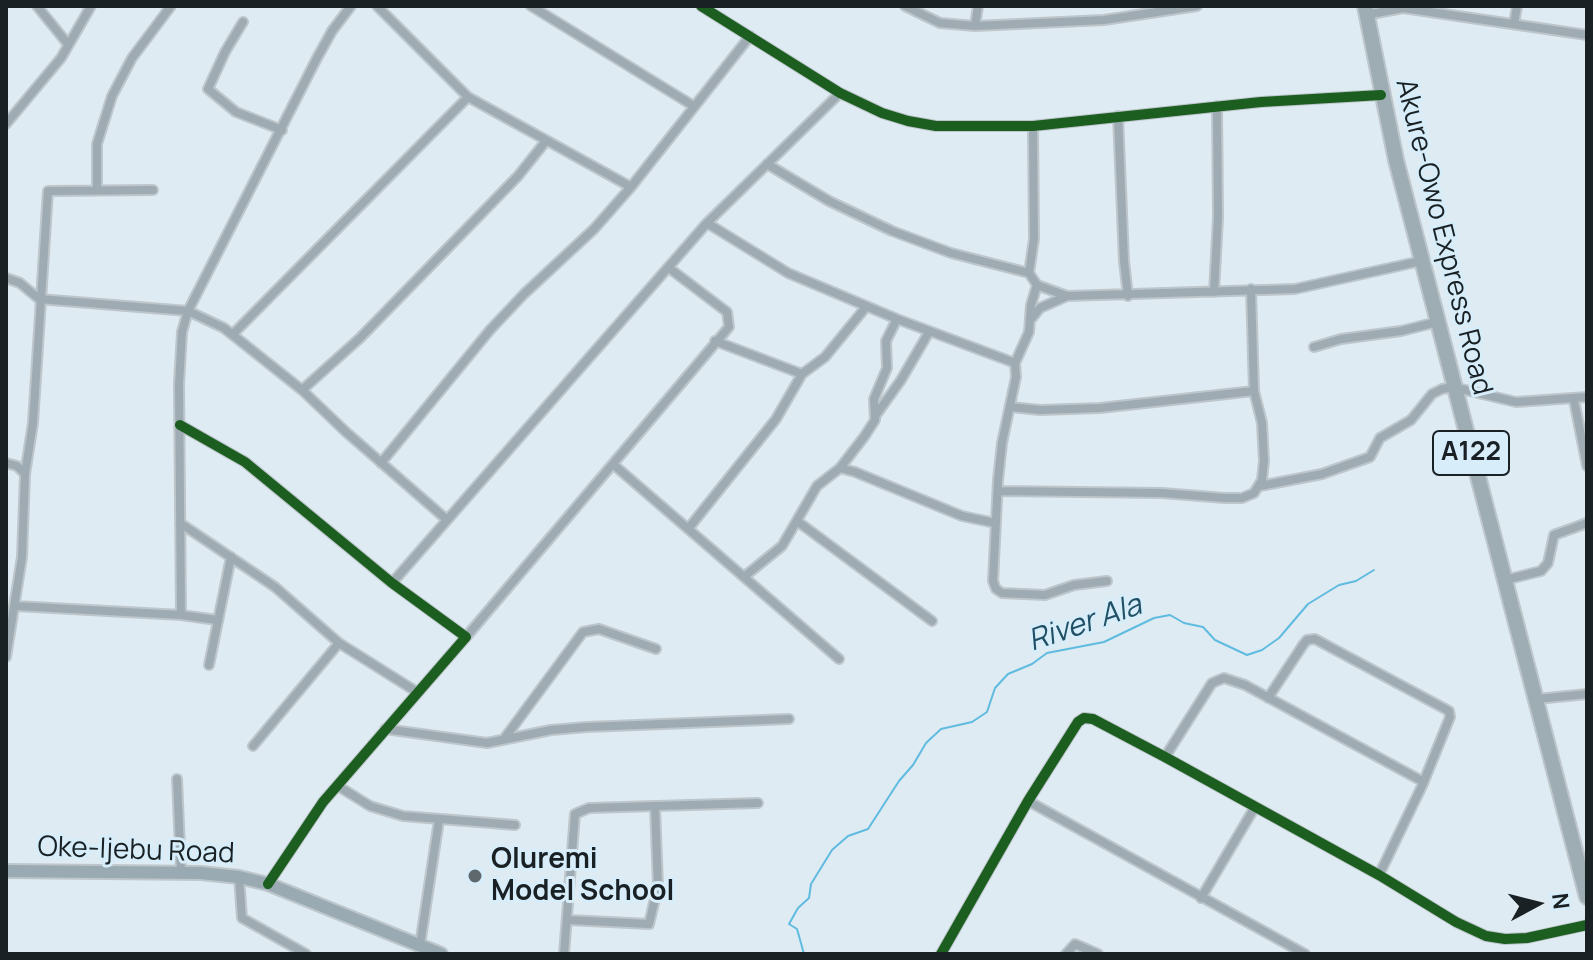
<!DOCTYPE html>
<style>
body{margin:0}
#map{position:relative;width:1593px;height:960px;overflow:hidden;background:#dfebf2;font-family:Manrope,sans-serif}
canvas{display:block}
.frame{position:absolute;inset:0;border:8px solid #192125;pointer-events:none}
.north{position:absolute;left:1497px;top:864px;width:80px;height:80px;-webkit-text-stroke:6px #d7eefa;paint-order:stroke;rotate:83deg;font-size:22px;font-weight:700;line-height:32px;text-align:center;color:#192125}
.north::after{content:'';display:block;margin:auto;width:28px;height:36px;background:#192125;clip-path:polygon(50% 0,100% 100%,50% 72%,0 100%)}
</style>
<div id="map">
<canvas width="1593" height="960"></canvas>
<div class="frame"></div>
<div class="north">N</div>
</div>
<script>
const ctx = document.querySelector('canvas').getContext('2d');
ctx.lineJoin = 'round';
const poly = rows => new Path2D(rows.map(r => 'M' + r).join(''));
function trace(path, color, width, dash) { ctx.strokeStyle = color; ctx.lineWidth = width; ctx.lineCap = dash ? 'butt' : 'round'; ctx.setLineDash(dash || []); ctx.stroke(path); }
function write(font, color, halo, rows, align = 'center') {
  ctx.font = font + ' Manrope,sans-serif'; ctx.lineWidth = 6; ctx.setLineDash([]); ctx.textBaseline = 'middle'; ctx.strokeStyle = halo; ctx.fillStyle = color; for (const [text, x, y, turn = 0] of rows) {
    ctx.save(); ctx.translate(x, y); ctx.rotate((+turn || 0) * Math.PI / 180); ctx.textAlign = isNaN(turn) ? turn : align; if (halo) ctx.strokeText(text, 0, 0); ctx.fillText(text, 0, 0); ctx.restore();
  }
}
trace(poly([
 [804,954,797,929,789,924,798,908,809,898,811,884,832,850,848,836,868,829,899,781,913,765,926,743,941,729,972,722,987,712,995,688,1008,674,1032,664,1047,653,1104,642,1154,618,1170,615,1184,623,1203,627,1215,640,1247,655,1262,650,1279,638,1308,604,1339,585,1356,581,1374,570]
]), '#5fbbe0', 2);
const minor = poly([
 [37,6,67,43],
 [377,6,468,97,631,187],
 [531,6,692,105],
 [701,6,840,93,882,113,908,121,936,126,1033,126,1261,102,1381,95],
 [905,6,940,23,975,26,1104,20,1197,6],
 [1366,15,1403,8,1587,35],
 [243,22,225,52,208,89,236,112,282,130],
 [1514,24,1517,6],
 [975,26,978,6],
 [1118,116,1124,261,1128,296],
 [6,124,61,58,91,6],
 [1033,126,1034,239,1029,273,1037,285,1067,296,1295,289,1421,261],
 [767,164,829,201,892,231,951,253,1029,273],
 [97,190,97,144,112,96,132,58,171,6],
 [707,223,788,273,897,319,1015,363],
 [6,278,20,283,39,299,188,311,224,328,302,390,346,432,446,519],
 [1037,285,1031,305,1029,332,1015,363,1016,377,1002,443,998,480,993,581,996,589,1002,593,1045,595,1074,585,1107,581],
 [1214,292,1218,217,1217,106],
 [1032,318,1040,308,1067,296],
 [234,333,468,97],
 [715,341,802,374],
 [1314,347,1341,339,1401,331,1437,322],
 [302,390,360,338,518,176,546,141],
 [1574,400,1587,466],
 [1011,407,1040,410,1100,408,1254,391],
 [876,415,901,380,929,332],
 [180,425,245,462,392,583,466,637,323,802,268,884],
 [6,463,17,466,25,474],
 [381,463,490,330,524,294,594,229,631,187,750,36],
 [614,465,839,659],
 [840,468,855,472,962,516,995,523],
 [1260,486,1322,474,1370,457,1380,438,1411,420,1432,394,1442,389,1453,387,1516,402,1587,397],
 [999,491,1162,493,1225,498,1242,498,1254,493,1262,480,1264,461,1262,423,1254,391,1251,289],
 [797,521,932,621],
 [180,523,275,587,339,643,417,692],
 [688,529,776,419,802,374,825,357,866,307],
 [745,576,782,546,817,486,840,468,864,437,875,420,874,399,887,368,886,341,897,319],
 [1505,580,1541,571,1548,563,1554,535,1587,523],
 [392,583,707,223,840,93],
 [16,606,181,615,217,620],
 [181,615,179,384,182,332,188,311,317,58,332,31,351,6],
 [466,637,729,327,727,312,669,268],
 [6,657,22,557,25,474,33,423,48,191,153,190],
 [209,665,231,557],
 [1268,698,1303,645,1307,640,1315,639,1449,711,1450,717,1422,786,1379,875],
 [1537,699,1587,694],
 [385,729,487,743,551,730,587,727,789,719],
 [504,739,583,632,599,629,656,649],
 [253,746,339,643],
 [1165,757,1212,683,1224,678,1245,685,1422,781],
 [177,779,181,872],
 [338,786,370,806,403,816,515,825],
 [1028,801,1305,954],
 [239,877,242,918,306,954],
 [1201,898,1255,807],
 [569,920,649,924,658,886,655,807],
 [420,945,439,820],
 [564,954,575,814,589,808,758,803],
 [941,954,1028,801,1078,722,1084,718,1093,719,1165,757,1379,875,1456,922,1486,936,1505,939,1527,938,1587,925],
 [1066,954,1075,944,1098,954]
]);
const secondary = poly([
 [6,871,201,873,239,877,268,884,441,954]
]);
const trunk = poly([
 [1365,6,1396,160,1587,897]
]);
trace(minor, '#bdc6cb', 12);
trace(secondary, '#bdc6cb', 16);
trace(trunk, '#bdc6cb', 18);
trace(minor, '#9eabb3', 8);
trace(secondary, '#99aab2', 12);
trace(trunk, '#9eacb4', 14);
trace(poly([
 [701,6,840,93,882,113,908,121,936,126,1033,126,1261,102,1381,95],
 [180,425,245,462,392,583,466,637,323,802,268,884],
 [941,954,1028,801,1078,722,1084,718,1093,719,1165,757,1379,875,1456,922,1486,936,1505,939,1527,938,1587,925]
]), '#1b5e20', 10);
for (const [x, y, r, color] of [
 [475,876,8,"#5e686d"]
]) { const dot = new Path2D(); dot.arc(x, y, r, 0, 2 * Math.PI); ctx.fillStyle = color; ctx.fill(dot); trace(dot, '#d7eefa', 3); }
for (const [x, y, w] of [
 [1471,453,76]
]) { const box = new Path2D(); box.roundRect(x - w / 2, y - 22, w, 44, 6); ctx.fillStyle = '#d7eefa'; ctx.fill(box); trace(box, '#192125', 2); }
write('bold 26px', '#192125', null, [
 ["A122",1471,453]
]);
write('28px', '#192125', '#d7eefa', [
 ["Akure-Owo Express Road",1443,237,76],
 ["Oke-Ijebu Road",136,851,2]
]);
write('bold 28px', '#192125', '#d7eefa', [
 ["Oluremi",491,860],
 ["Model School",491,892]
], 'left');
write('italic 30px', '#205066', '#d7eefa', [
 ["River Ala",1085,624,-19]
]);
</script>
